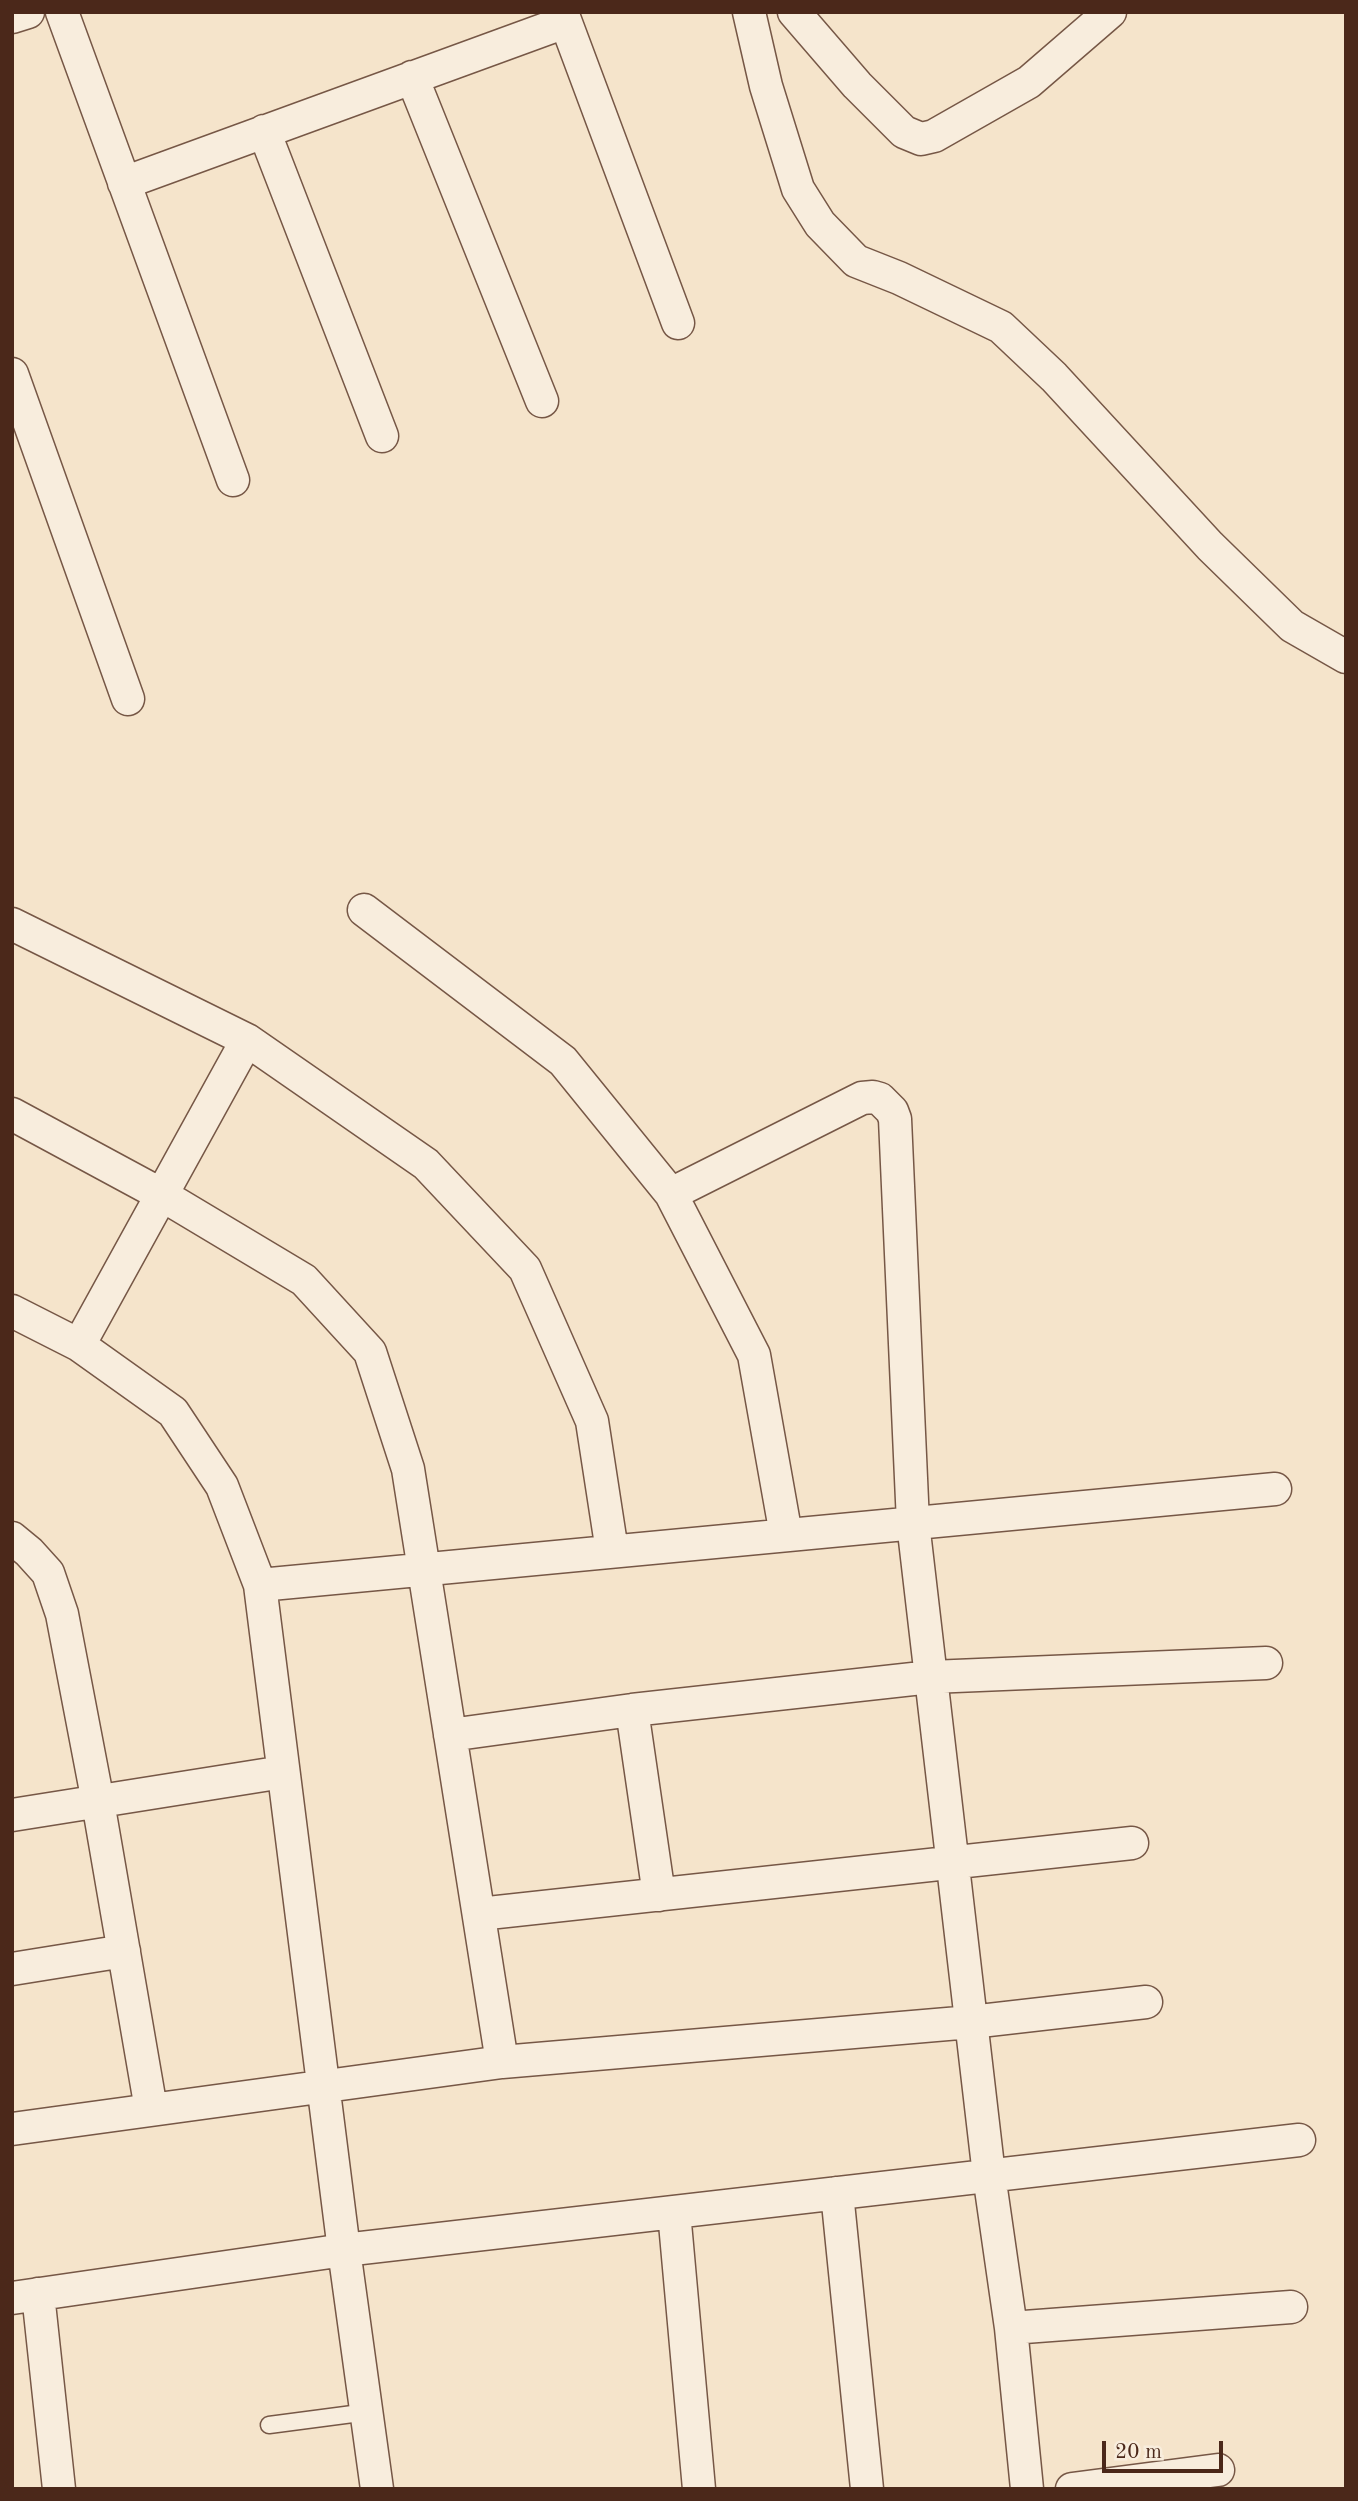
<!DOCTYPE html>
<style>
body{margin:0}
#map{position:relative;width:1358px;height:2501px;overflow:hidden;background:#f5e4cb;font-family:"Old Standard TT",serif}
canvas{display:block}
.frame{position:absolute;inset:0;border:14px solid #4b281a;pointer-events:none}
.scale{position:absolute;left:1102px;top:2441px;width:121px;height:32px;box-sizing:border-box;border:4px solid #4b281a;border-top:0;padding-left:9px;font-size:21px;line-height:24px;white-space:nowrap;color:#4b281a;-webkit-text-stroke:5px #f8eddd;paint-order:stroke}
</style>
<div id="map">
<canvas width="1358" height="2501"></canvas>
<div class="frame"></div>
<div class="scale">20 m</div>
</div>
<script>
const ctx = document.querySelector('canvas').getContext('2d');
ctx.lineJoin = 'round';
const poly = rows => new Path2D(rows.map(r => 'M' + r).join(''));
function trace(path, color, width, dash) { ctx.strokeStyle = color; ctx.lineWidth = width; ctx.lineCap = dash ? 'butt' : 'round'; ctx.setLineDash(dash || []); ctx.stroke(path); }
const lane = poly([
 [269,2425,368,2412]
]);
const street = poly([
 [62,12,233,480],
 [562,12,678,323],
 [749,12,766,86,798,189,820,224,856,261,899,278,1001,327,1054,377,1210,546,1292,626,1346,657],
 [794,12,857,85,904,132,921,139,934,136,1029,82,1110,12],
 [12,17,28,12],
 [412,77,542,401],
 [264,131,382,436],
 [124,183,565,22],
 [12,374,128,699],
 [364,910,563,1061,671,1194,754,1355,786,1535],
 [12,924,247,1040,426,1164,525,1269,592,1421,612,1551],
 [12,1114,162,1195,304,1280,370,1352,408,1469,502,2062,971,2022,1146,2002],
 [671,1194,862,1098,873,1097,880,1099,892,1111,895,1119,913,1523,989,2175,1011,2328,1027,2489],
 [12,1311,79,1345,173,1412,222,1486,260,1585,344,2250,377,2489],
 [79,1345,247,1040],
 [12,1538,29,1552,48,1573,62,1614,98,1802,151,2109],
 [260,1585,1275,1489],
 [632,1710,659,1895],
 [450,1735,632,1710,931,1677,1266,1663],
 [12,1815,283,1772],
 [479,1914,1132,1843],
 [12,1969,124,1951],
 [12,2129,502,2062],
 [837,2193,867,2489],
 [674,2212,699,2489],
 [38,2294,59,2489],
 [12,2298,344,2250,1299,2140],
 [1011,2328,1291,2307],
 [1072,2489,1218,2470]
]);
trace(lane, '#765746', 19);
trace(street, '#765746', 35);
trace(lane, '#f8eddd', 16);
trace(street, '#f8eddd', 32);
</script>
